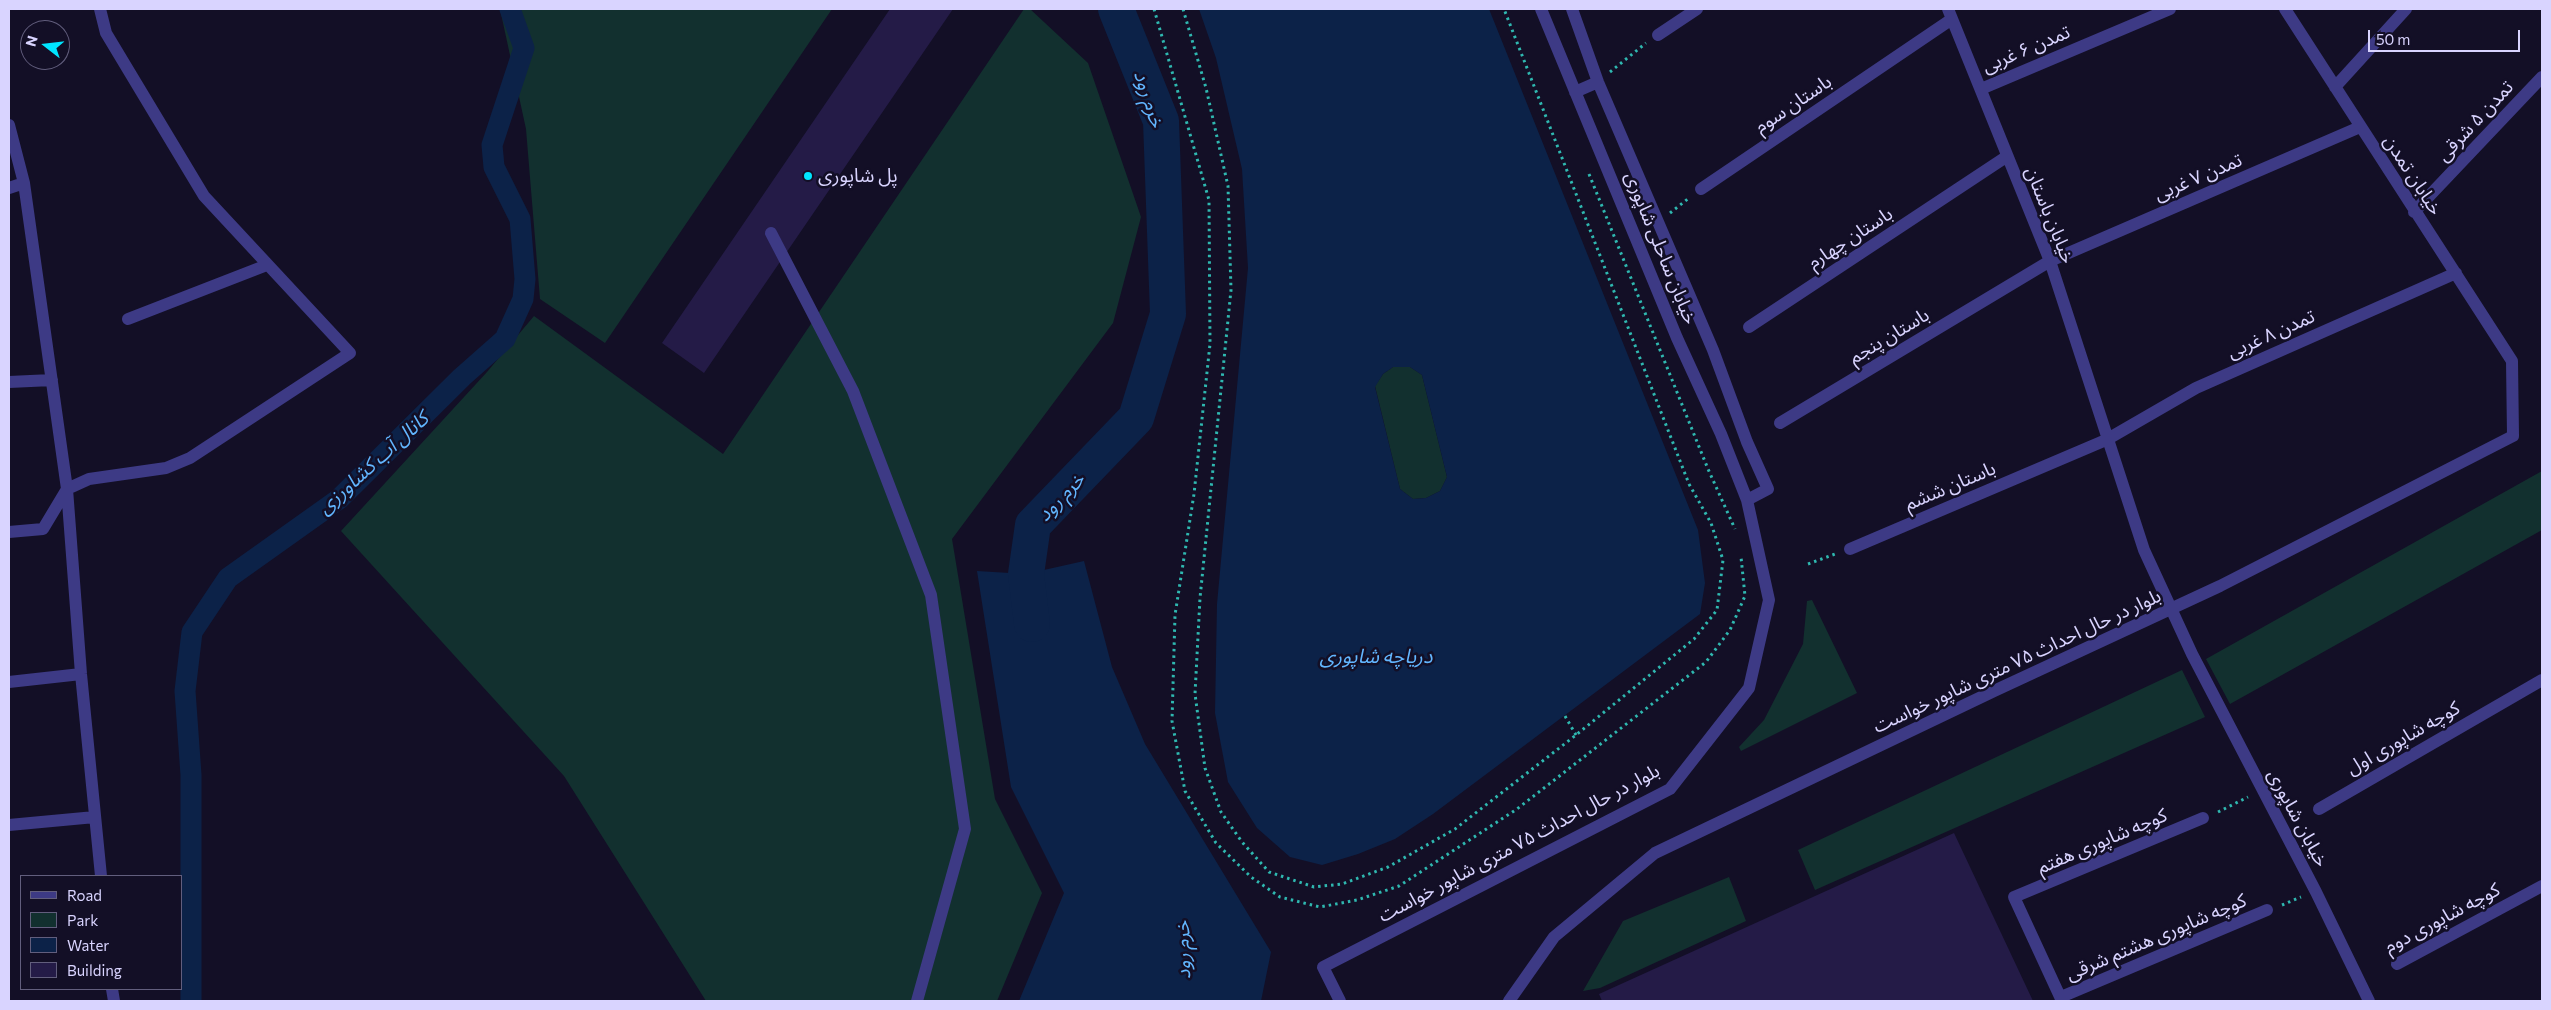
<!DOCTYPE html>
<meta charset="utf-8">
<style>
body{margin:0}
#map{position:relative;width:2551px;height:1010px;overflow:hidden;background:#130f26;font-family:Commissioner,sans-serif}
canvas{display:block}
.frame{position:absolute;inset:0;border:10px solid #d9d4ff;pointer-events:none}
.legend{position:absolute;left:20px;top:875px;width:162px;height:115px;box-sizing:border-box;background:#130f26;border:1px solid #625e7d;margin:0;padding:6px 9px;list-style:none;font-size:15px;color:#d9d4ff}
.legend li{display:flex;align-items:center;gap:10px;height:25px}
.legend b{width:25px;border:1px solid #625e7d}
.north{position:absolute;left:20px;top:20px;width:50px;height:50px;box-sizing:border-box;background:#130f26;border:1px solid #625e7d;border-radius:50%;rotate:286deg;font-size:14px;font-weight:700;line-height:20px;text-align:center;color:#d9d4ff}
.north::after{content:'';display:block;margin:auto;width:18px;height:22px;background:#00e5ff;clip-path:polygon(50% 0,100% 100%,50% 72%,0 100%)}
.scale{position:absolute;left:2368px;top:30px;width:152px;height:22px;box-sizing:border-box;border:2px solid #d9d4ff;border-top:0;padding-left:6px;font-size:15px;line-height:18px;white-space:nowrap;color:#d9d4ff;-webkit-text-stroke:4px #130f26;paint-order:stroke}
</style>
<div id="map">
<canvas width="2551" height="1010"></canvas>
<div class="frame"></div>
<ul class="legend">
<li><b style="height:6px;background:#3d3a85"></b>Road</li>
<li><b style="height:14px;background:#12302f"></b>Park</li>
<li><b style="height:14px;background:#0c2248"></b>Water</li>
<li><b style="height:14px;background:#241b47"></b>Building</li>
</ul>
<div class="north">N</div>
<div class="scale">50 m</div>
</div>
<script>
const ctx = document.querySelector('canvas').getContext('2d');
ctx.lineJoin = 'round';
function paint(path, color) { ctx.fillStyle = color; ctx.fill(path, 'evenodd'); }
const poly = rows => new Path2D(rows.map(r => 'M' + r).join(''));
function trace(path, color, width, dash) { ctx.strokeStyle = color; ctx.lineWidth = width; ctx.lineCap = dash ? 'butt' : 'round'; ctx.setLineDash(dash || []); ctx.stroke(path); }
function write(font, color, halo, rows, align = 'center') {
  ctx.font = font + ' Commissioner,"Noto Sans Arabic",sans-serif'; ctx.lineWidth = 5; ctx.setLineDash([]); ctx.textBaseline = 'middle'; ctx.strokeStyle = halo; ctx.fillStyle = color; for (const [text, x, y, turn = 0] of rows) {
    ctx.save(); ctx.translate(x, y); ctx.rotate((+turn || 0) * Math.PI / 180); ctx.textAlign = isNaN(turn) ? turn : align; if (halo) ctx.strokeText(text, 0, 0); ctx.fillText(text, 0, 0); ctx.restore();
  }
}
paint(poly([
 [500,9,832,9,605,343,540,299,526,129],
 [1024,9,1030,9,1088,63,1141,217,1113,323,952,539,995,799,1042,893,997,1001,706,1001,564,776,341,531,487,372,534,316,723,454],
 [1393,367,1410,367,1422,375,1447,477,1440,491,1426,498,1413,499,1400,489,1375,386,1383,374],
 [2542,471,2542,530,2230,704,2206,659],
 [1812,600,1857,693,1741,751,1739,747,1764,720,1803,644,1807,601],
 [2182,670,2205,717,1815,890,1798,850],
 [1729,877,1746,921,1600,988,1583,991,1623,921]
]), '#12302f');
paint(poly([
 [1199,9,1489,9,1698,530,1705,583,1700,614,1433,814,1395,839,1358,854,1322,865,1290,857,1257,828,1228,782,1215,713,1217,604,1248,268,1242,169,1216,58],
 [1393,367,1410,367,1422,375,1447,477,1440,491,1426,498,1413,499,1400,489,1375,387,1383,374],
 [1084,561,1112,667,1145,744,1271,952,1261,1001,1019,1001,1064,893,1011,787,977,571,1026,574]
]), '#0c2248');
trace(poly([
 [191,1001,191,775,185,691,192,632,228,578,339,499,462,377,505,339,523,299,525,279,520,219,494,167,492,145,524,48,510,9]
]), '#0c2248', 21);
trace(poly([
 [1032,624,1026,574,1033,525,1136,418,1168,314,1161,121,1116,9]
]), '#0c2248', 36);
paint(poly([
 [890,9,953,9,704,373,662,343],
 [1954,833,2033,1001,1602,1001,1599,994]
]), '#241b47');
trace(poly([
 [1154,9,1209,200,1210,344,1194,494,1175,615,1172,721,1185,791,1216,843,1251,877,1280,897,1320,907,1357,900,1399,886,1517,809,1706,662,1730,630,1745,596,1741,557],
 [1183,9,1206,88,1228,186,1231,290,1200,598,1195,694,1205,768,1221,812,1242,842,1269,872,1314,887,1342,884,1388,867,1455,829,1576,735,1694,639,1717,610,1723,560,1711,523,1689,484,1504,9],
 [1610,72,1646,43],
 [1589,174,1708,469,1735,529],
 [1670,213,1689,198],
 [1808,564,1835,554],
 [1565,716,1576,735],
 [2218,812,2248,797],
 [2282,905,2301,897]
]), '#2fb8b0', 3, [2.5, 4]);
trace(poly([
 [1572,9,1598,82,1713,350,1747,442,1768,489,1747,500],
 [1948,9,2050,261,2144,550,2192,654,2316,892,2369,1001],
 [1658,35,1697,9],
 [2335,87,2406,9],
 [1981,89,2170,9],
 [1575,92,1598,82],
 [9,125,24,183,67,489,81,674,101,876],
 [9,188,24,183],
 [1701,189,1952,19],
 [2414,212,2542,77],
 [771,233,853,391,931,595,965,829,917,1001],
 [128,319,267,265],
 [1749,327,2006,157],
 [9,382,52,380],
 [1780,423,2050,261,2360,127],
 [9,532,43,529,67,489,89,479,166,468,190,458,350,353,204,196,106,33,100,9],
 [1850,549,2106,440,2196,388,2456,273],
 [9,682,81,674],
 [2319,809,2542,680],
 [9,825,95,817],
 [2397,964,2542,886],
 [112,989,114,1001],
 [2061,997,2267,910],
 [1340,1001,1323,967,1670,789,1749,688,1769,600,1747,500,1721,434,1677,338,1541,9],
 [1509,1001,1554,937,1655,853,1994,691,2220,586,2513,436,2512,361,2285,9],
 [2062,1001,2014,897,2203,818]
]), '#3d3a85', 12);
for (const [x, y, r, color] of [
 [808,176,5,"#00e5ff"]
]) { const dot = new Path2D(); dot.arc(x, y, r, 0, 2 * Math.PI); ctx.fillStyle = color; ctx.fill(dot); trace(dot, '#130f26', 2); }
write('19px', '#d9d4ff', '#130f26', [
 ["تمدن ۶ غربی",2026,49,-23],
 ["باستان سوم",1793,104,-34],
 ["تمدن ۵ شرقی",2475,121,-47],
 ["خیابان تمدن",2413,175,57],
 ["تمدن ۷ غربی",2198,177,-23],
 ["خیابان باستان",2050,215,68],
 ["باستان چهارم",1850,238,-33],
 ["خیابان ساحلی شاپوری",1661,248,68],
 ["تمدن ۸ غربی",2271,334,-24],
 ["باستان پنجم",1889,336,-31],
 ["باستان ششم",1950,486,-23],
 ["بلوار در حال احداث ۷۵ متری شاپور خواست",2017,661,-25],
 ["کوچه شاپوری اول",2403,738,-30],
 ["خیابان شاپوری",2298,818,62],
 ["کوچه شاپوری هفتم",2102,841,-23],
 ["بلوار در حال احداث ۷۵ متری شاپور خواست",1519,843,-28],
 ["کوچه شاپوری دوم",2442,918,-28],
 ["کوچه شاپوری هشتم شرقی",2156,937,-23]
]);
write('19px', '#d9d4ff', '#130f26', [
 ["پل شاپوری",818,176]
], 'left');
write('italic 20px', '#62b6ff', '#130f26', [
 ["خرم رود",1149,99,72],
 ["کانال آب کشاورزی",373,463,-42],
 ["خرم رود",1061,497,-46],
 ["دریاچه شاپوری",1376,656],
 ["خرم رود",1183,950,-91]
]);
</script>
